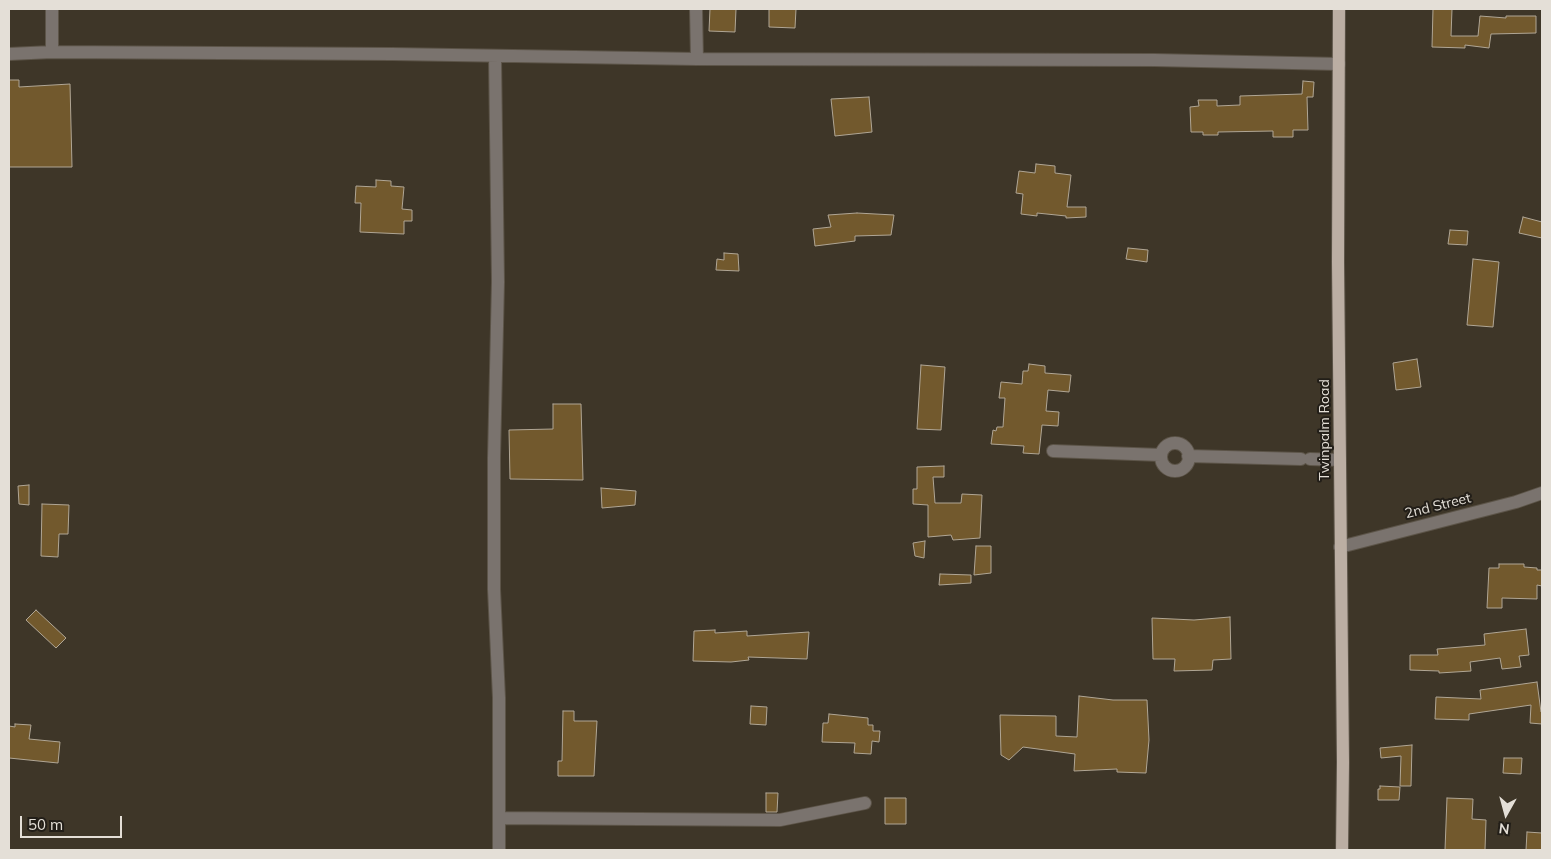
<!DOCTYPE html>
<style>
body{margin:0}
#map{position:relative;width:1551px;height:859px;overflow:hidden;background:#3e3628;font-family:Mulish,sans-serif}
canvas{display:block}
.frame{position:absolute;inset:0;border:10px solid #e4dfd7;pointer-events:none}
.north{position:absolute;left:1481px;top:789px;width:50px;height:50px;-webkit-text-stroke:4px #221e18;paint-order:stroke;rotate:187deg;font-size:14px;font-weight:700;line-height:20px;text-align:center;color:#e4dfd7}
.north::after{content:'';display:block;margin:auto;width:18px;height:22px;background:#e4dfd7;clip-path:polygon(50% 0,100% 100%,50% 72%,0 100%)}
.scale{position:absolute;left:20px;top:816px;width:102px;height:22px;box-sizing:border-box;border:2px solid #e4dfd7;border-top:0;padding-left:6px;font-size:15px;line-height:18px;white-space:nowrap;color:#e4dfd7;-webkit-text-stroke:4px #221e18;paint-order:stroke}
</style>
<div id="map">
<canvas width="1551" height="859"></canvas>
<div class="frame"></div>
<div class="north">N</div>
<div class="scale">50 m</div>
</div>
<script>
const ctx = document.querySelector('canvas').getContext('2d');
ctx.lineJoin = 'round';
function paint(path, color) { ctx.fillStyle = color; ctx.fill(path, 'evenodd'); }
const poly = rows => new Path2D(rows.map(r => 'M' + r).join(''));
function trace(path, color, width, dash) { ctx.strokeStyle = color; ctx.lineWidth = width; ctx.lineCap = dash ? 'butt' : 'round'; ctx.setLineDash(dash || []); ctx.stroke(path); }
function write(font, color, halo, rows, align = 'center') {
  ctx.font = font + ' Mulish,sans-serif'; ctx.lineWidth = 4; ctx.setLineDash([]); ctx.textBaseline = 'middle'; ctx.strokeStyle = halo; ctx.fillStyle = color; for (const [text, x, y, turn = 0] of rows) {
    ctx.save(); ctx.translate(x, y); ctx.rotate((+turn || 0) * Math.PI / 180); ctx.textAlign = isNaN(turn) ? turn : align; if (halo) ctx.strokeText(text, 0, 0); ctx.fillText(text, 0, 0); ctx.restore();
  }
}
const building = poly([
 [710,9,736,9,735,32,709,31,710,9],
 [769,9,796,9,795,28,769,27,769,9],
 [1433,9,1452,9,1451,36,1478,36,1480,16,1506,18,1506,16,1536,16,1536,33,1491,34,1489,48,1465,45,1465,48,1432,47,1433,9],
 [9,80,19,80,19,87,70,84,72,167,9,167,9,80],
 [1303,81,1314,82,1313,97,1307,97,1308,130,1293,130,1293,137,1273,137,1273,131,1218,132,1218,135,1203,135,1203,132,1191,132,1190,107,1199,106,1198,100,1217,100,1217,106,1240,105,1240,96,1302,94,1303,81],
 [869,97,872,132,835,136,831,99,869,97],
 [1036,164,1055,166,1055,173,1071,175,1067,207,1086,207,1086,217,1066,218,1066,216,1037,213,1037,216,1021,214,1023,194,1016,193,1019,171,1035,173,1036,164],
 [376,180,391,181,391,186,404,187,402,209,412,210,412,221,404,221,404,234,360,232,361,203,355,203,356,186,376,187,376,180],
 [857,213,894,215,891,235,855,236,855,241,815,246,813,229,831,227,828,215,857,213],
 [1523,217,1542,222,1542,238,1519,233,1523,217],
 [1450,230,1468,231,1467,245,1448,244,1450,230],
 [1128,248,1148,250,1147,262,1126,259,1128,248],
 [724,253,738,254,739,271,716,270,717,259,724,260,724,253],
 [1473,259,1499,262,1493,327,1467,325,1473,259],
 [1417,359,1421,387,1396,390,1393,363,1417,359],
 [1029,364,1045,366,1045,373,1071,375,1069,392,1048,390,1046,411,1059,412,1058,426,1042,425,1039,454,1023,453,1024,446,991,444,993,430,996,431,997,427,1003,427,1005,398,999,398,1001,382,1022,384,1023,371,1028,371,1029,364],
 [921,365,945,367,941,430,917,429,921,365],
 [553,404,581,404,583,480,510,479,509,430,553,429,553,404],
 [944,466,944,477,933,477,935,503,961,503,962,494,982,495,980,538,953,540,951,535,928,537,928,505,913,504,913,489,917,489,917,467,944,466],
 [29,485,29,505,19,504,18,486,29,485],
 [601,488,636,491,635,505,602,508,601,488],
 [42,504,69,505,68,534,59,534,58,557,41,556,42,504],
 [925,541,924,558,915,556,913,543,925,541],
 [976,546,991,546,991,573,974,575,976,546],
 [1499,564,1524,564,1524,567,1537,568,1537,570,1542,570,1542,586,1537,585,1537,599,1502,598,1502,608,1487,608,1489,568,1499,568,1499,564],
 [940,574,971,575,971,583,939,585,940,574],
 [36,610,66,638,56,648,26,620,36,610],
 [1230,617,1231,659,1213,660,1212,670,1174,671,1175,659,1153,659,1152,618,1194,620,1230,617],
 [1526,629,1529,655,1519,656,1521,667,1502,669,1500,658,1470,662,1471,671,1439,673,1439,671,1410,670,1410,655,1438,655,1437,649,1485,645,1484,634,1526,629],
 [715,630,715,633,747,631,747,636,809,632,807,659,748,657,749,660,731,662,693,661,694,631,715,630],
 [1537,682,1541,712,1542,712,1542,724,1530,723,1531,705,1469,714,1469,720,1435,719,1436,697,1481,699,1480,690,1537,682],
 [1079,696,1113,700,1147,700,1149,740,1146,773,1117,772,1117,769,1074,771,1075,754,1023,747,1009,760,1001,755,1000,715,1056,716,1056,736,1077,737,1079,696],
 [751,706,767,707,766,725,750,724,751,706],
 [563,711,574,711,574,721,597,721,594,776,558,776,558,761,562,761,563,711],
 [829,714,868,718,868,725,873,725,873,731,880,731,879,742,872,741,871,754,854,753,855,743,822,742,823,723,828,723,829,714],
 [15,724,31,725,29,739,60,742,58,763,9,758,9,726,15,727,15,724],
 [1412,745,1411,786,1400,786,1401,756,1381,758,1380,748,1412,745],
 [1504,758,1522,758,1521,774,1503,773,1504,758],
 [1380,786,1400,787,1399,800,1378,800,1378,789,1380,789,1380,786],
 [766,793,778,793,777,812,766,812,766,793],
 [885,798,906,798,906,824,885,824,885,798],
 [1447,798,1473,799,1472,819,1486,820,1485,850,1445,850,1447,798],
 [1527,832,1542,833,1542,850,1526,850,1527,832]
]);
paint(building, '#72592d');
trace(building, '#b0a695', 1);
const minor = poly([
 [696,9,697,59],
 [52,52,52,9],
 [9,54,52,52,392,54,697,59,1154,60,1339,64],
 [495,57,498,282,494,458,494,589,499,698,499,850],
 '1161 457a14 14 0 1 1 28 0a14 14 0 1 1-28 0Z',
 [1053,451,1161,455],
 [1188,456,1301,459],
 [1310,459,1340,460],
 [1340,547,1516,502,1542,493],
 [499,818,780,820,865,803]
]);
const major = poly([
 [1339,9,1338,262,1343,762,1342,850]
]);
trace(minor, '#5c5448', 14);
trace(major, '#5c5448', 14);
trace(minor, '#7a736e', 12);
trace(major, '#bbaea3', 12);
write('14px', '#e4dfd7', '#221e18', [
 ["Twinpalm Road",1325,430,-90],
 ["2nd Street",1438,506,-14]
]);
</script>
